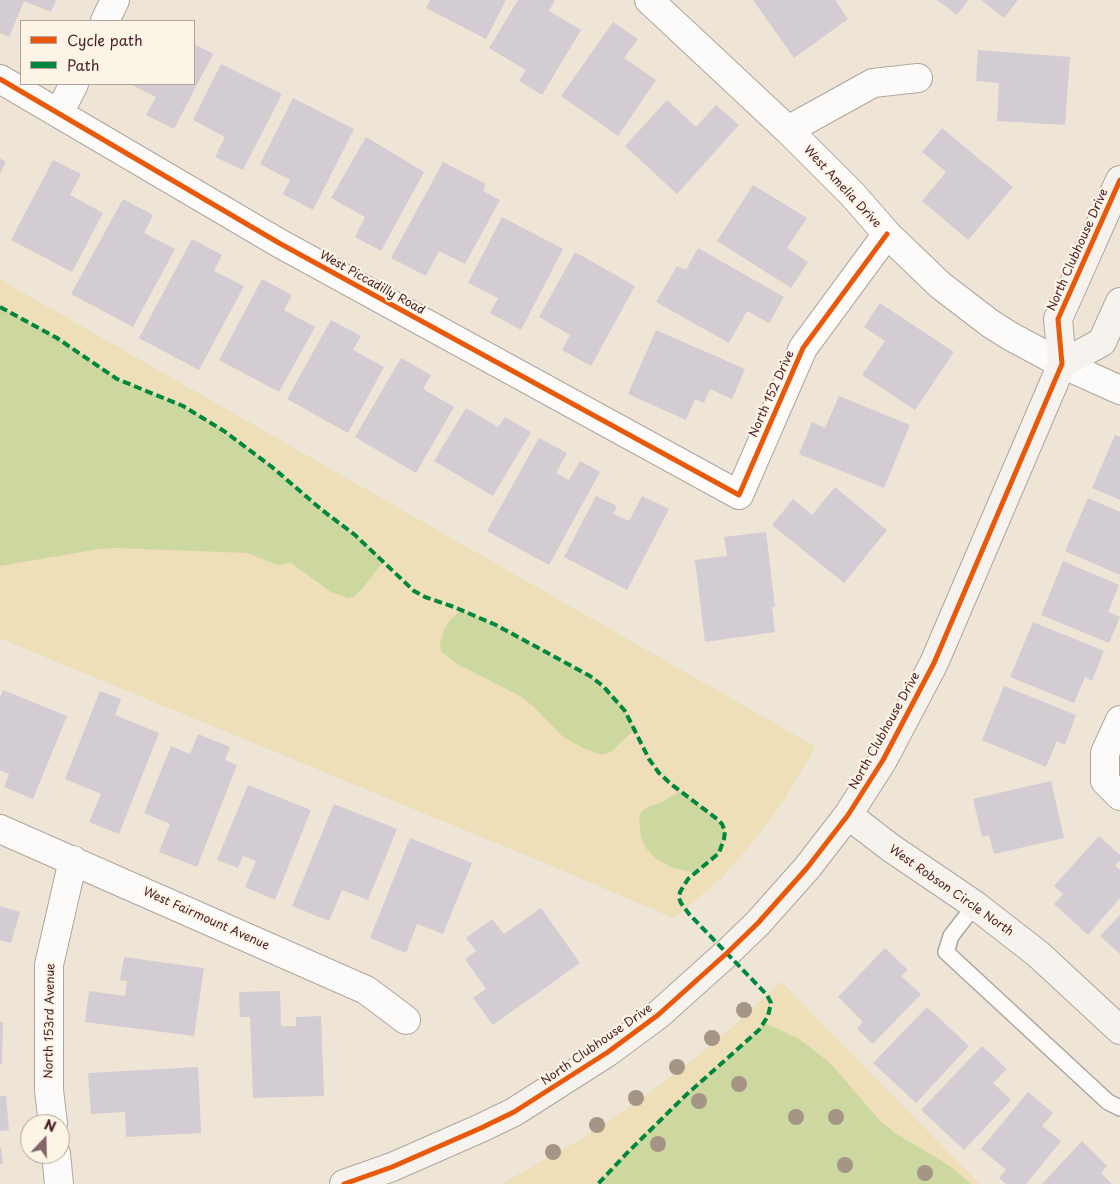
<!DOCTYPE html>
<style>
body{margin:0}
#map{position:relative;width:1120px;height:1184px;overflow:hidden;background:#eee5d7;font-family:"Playpen Sans",sans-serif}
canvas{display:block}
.legend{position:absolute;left:20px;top:20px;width:175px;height:65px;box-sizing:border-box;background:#fcf5e5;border:1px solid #b59f9b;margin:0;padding:6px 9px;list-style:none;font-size:15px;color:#4a1f2b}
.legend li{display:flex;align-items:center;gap:10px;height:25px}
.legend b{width:25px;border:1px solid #b59f9b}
.north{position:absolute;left:20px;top:1114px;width:50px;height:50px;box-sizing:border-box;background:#fcf5e5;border:1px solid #b59f9b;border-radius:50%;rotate:21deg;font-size:14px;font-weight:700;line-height:20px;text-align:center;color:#4a1f2b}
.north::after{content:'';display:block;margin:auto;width:18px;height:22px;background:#836467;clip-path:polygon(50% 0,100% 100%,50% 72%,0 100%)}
</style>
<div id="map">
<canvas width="1120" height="1184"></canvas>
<ul class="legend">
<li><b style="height:6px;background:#e8590c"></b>Cycle path</li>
<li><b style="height:6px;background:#00873e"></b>Path</li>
</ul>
<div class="north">N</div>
</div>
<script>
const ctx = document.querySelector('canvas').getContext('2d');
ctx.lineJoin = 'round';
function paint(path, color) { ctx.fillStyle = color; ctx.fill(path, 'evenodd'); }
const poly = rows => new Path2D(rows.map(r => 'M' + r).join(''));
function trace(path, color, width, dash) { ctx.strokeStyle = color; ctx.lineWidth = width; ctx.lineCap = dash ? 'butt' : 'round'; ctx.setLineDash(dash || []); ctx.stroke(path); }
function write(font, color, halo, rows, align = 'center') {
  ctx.font = font + ' "Playpen Sans",sans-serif'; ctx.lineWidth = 4.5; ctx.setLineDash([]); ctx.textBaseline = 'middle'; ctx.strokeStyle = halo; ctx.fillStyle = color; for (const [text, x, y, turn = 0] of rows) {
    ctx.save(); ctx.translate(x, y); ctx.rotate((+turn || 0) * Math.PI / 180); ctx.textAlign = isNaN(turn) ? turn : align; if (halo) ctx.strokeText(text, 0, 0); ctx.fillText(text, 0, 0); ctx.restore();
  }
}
paint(poly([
 [0,280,815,747,783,801,754,840,722,877,674,918,560,869,0,638],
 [781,982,979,1184,502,1184,582,1139,632,1106,687,1065,734,1026]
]), '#cdd8a1');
paint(poly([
 [0,280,815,747,783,801,754,840,722,877,674,918,560,869,0,638,0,566,99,549,116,548,247,553,277,565,291,563,331,592,348,598,353,597,361,590,384,561,355,535,322,510,272,467,224,431,183,406,117,379,58,338,0,307],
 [461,610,496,625,590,676,615,698,625,711,635,729,611,752,601,755,583,748,562,736,534,707,520,696,457,664,441,651,440,641,445,628,451,619],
 [680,791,717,819,725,831,724,839,719,853,696,873,673,868,656,859,646,848,641,838,639,819,641,812,648,807,662,802],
 [781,982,979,1184,971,1184,955,1170,940,1160,895,1133,881,1122,831,1064,815,1051,799,1039,765,1023,746,1043,686,1095,627,1153,598,1184,502,1184,582,1139,632,1106,687,1065,734,1026]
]), '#eedfb8');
paint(poly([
 [0,0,56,0,51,12,24,1,9,37,0,33],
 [430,0,506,0,486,39,426,8],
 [518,0,555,0,549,11,581,30,542,95,519,81,526,70,489,48],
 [753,0,835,0,848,19,794,58],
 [937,0,968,0,957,15],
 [981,0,1018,0,1004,18],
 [613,22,638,39,624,58,656,80,618,136,561,96],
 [194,44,213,54,174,129,146,115,156,97,130,84,194,84],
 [978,50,1070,57,1065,125,997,121,999,83,976,81],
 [221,64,282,94,243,170,215,157,225,137,193,120],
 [293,98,354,129,313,210,283,194,290,180,260,164],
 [667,100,696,127,716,105,739,125,677,194,625,146],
 [942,128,1013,187,968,240,922,201,946,172,922,152],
 [366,137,424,172,381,251,355,237,365,217,331,198],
 [0,158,6,162,0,174],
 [53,160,81,174,70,195,103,213,72,272,11,240],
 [443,162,486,184,483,191,500,200,465,264,439,251,426,276,391,258],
 [753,185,807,218,787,248,808,262,791,288,717,241],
 [123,199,153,215,144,233,175,249,133,327,71,294],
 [502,217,563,249,521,330,490,313,498,298,468,283],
 [192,239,222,255,214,271,244,286,199,370,139,338],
 [698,248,784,297,769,323,747,311,729,343,656,302,677,266,686,270],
 [575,252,635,286,591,366,562,350,570,335,539,317],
 [262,279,292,295,284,310,315,327,279,392,219,360],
 [880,303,954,352,915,410,862,375,885,341,864,327],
 [331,320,361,336,353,350,384,367,348,433,287,399],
 [656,330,745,369,732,399,710,389,704,403,695,399,686,420,628,394],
 [401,358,431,375,423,389,454,407,416,473,355,437],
 [839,396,910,425,884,488,799,454,812,422,825,428],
 [466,408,498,427,505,417,531,432,493,496,434,461],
 [1115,435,1120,437,1120,500,1092,488],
 [539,438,567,453,556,473,569,480,580,461,600,472,549,565,487,531],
 [835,487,887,530,844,583,772,525,793,499,812,515],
 [596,496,617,506,613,514,629,521,642,496,669,509,627,590,564,557],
 [1088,498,1120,512,1120,575,1065,551],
 [766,532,775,607,772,607,775,632,705,642,695,560,727,556,724,537],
 [1063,561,1119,585,1108,612,1120,617,1109,643,1041,615],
 [1033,622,1104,651,1092,681,1085,677,1074,703,1010,677],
 [1004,686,1076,715,1065,745,1057,741,1046,767,982,740],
 [3,690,67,716,33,799,4,787,9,774,0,770,0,698],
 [100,691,121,699,115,715,159,733,119,834,89,822,101,794,65,779],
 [198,734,230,747,225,760,237,765,197,867,159,852,170,824,144,813,171,746,190,754],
 [1051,781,1064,838,994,854,989,835,982,837,973,799],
 [248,785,311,810,275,900,245,887,256,861,243,856,238,868,217,860],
 [334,804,397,829,368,900,342,890,329,921,292,906],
 [1099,836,1120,855,1120,860,1115,866,1120,870,1120,898,1088,935,1054,904,1063,894,1054,886],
 [410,838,472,863,443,934,417,924,406,953,370,938],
 [0,906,20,912,11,943,0,940],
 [541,908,580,963,493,1025,473,998,486,989,465,959,476,951,466,938,492,919,504,934],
 [1120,915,1120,954,1100,936],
 [885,948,908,970,901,976,921,994,873,1044,857,1029,863,1022,838,997],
 [124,957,204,968,194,1036,85,1022,89,991,125,996,127,981,120,980],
 [280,991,281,1026,296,1026,296,1017,321,1016,324,1096,253,1098,250,1017,240,1017,239,992],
 [927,1007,969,1046,916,1103,873,1063],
 [0,1022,3,1022,2,1064,0,1064],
 [982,1046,1007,1069,993,1083,1011,1100,964,1150,921,1110],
 [198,1067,201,1133,126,1137,125,1112,91,1114,88,1073],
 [1028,1092,1053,1113,1042,1126,1061,1141,1026,1184,1006,1184,999,1178,1006,1170,981,1149],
 [0,1096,6,1096,9,1130,0,1131],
 [1082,1141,1107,1166,1101,1173,1112,1184,1042,1184],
 [0,1148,1,1148,3,1164,0,1164]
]), '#d3ccd3');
const lane = poly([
 [975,905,951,936,946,952,1108,1102,1120,1108]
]);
const street = poly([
 [649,0,788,130,853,195,887,234,940,285,991,324,1010,336,1062,364,1120,390],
 [105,21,115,0],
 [0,79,279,243,739,495,803,348,887,234],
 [59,113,74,84],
 [788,130,873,83,918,78],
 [1120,720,1105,753,1105,781,1120,796],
 [0,829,366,990,406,1020],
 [53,1124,49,1090,49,965,73,860],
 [56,1154,59,1184]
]);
const secondary = poly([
 [1062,364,1102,342,1120,302],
 [848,815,891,848,975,905,1038,954,1120,1030],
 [344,1184,392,1167,481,1128,514,1112,608,1052,658,1015,727,953,758,923,807,868,848,815,883,760,934,663,1062,364,1058,319,1120,180]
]);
trace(lane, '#afa59e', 18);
trace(street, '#afa59e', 30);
trace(secondary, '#afa59e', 30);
trace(lane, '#fcfbf9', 15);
trace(street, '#fcfbf9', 28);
trace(secondary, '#f6f3ee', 28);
trace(poly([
 [0,307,57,338,117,379,183,406,224,431,272,467,322,510,355,535,414,591,425,597,454,607,496,625,590,676,603,686,625,711,649,759,659,773,671,784,717,819,722,824,725,831,724,839,719,853,688,879,680,892,679,898,681,903,689,914,767,995,771,1003,768,1016,759,1030,686,1095,627,1153,598,1184]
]), '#00873e', 4, [8, 4]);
trace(poly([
 [0,79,279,243,739,495,803,348,887,234],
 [344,1184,392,1167,481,1128,514,1112,608,1052,658,1015,727,953,758,923,807,868,848,815,883,760,934,663,1062,364,1058,319,1120,180]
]), '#e8590c', 5);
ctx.fillStyle = '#a59584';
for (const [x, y] of [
 [744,1010],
 [712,1038],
 [677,1067],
 [739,1084],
 [636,1098],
 [699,1101],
 [796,1117],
 [836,1117],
 [597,1125],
 [658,1144],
 [553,1152],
 [845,1165],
 [925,1173]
]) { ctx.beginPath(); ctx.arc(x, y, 8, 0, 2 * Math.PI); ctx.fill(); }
write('12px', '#4a1f2b', '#fcf5e5', [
 ["West Amelia Drive",842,187,47],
 ["North Clubhouse Drive",1078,250,-66],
 ["West Piccadilly Road",372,283,29],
 ["North 152 Drive",772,394,-66],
 ["North Clubhouse Drive",885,731,-61],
 ["West Robson Circle North",951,891,35],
 ["West Fairmount Avenue",206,919,24],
 ["North 153rd Avenue",50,1021,-89],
 ["North Clubhouse Drive",597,1045,-35]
]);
</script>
